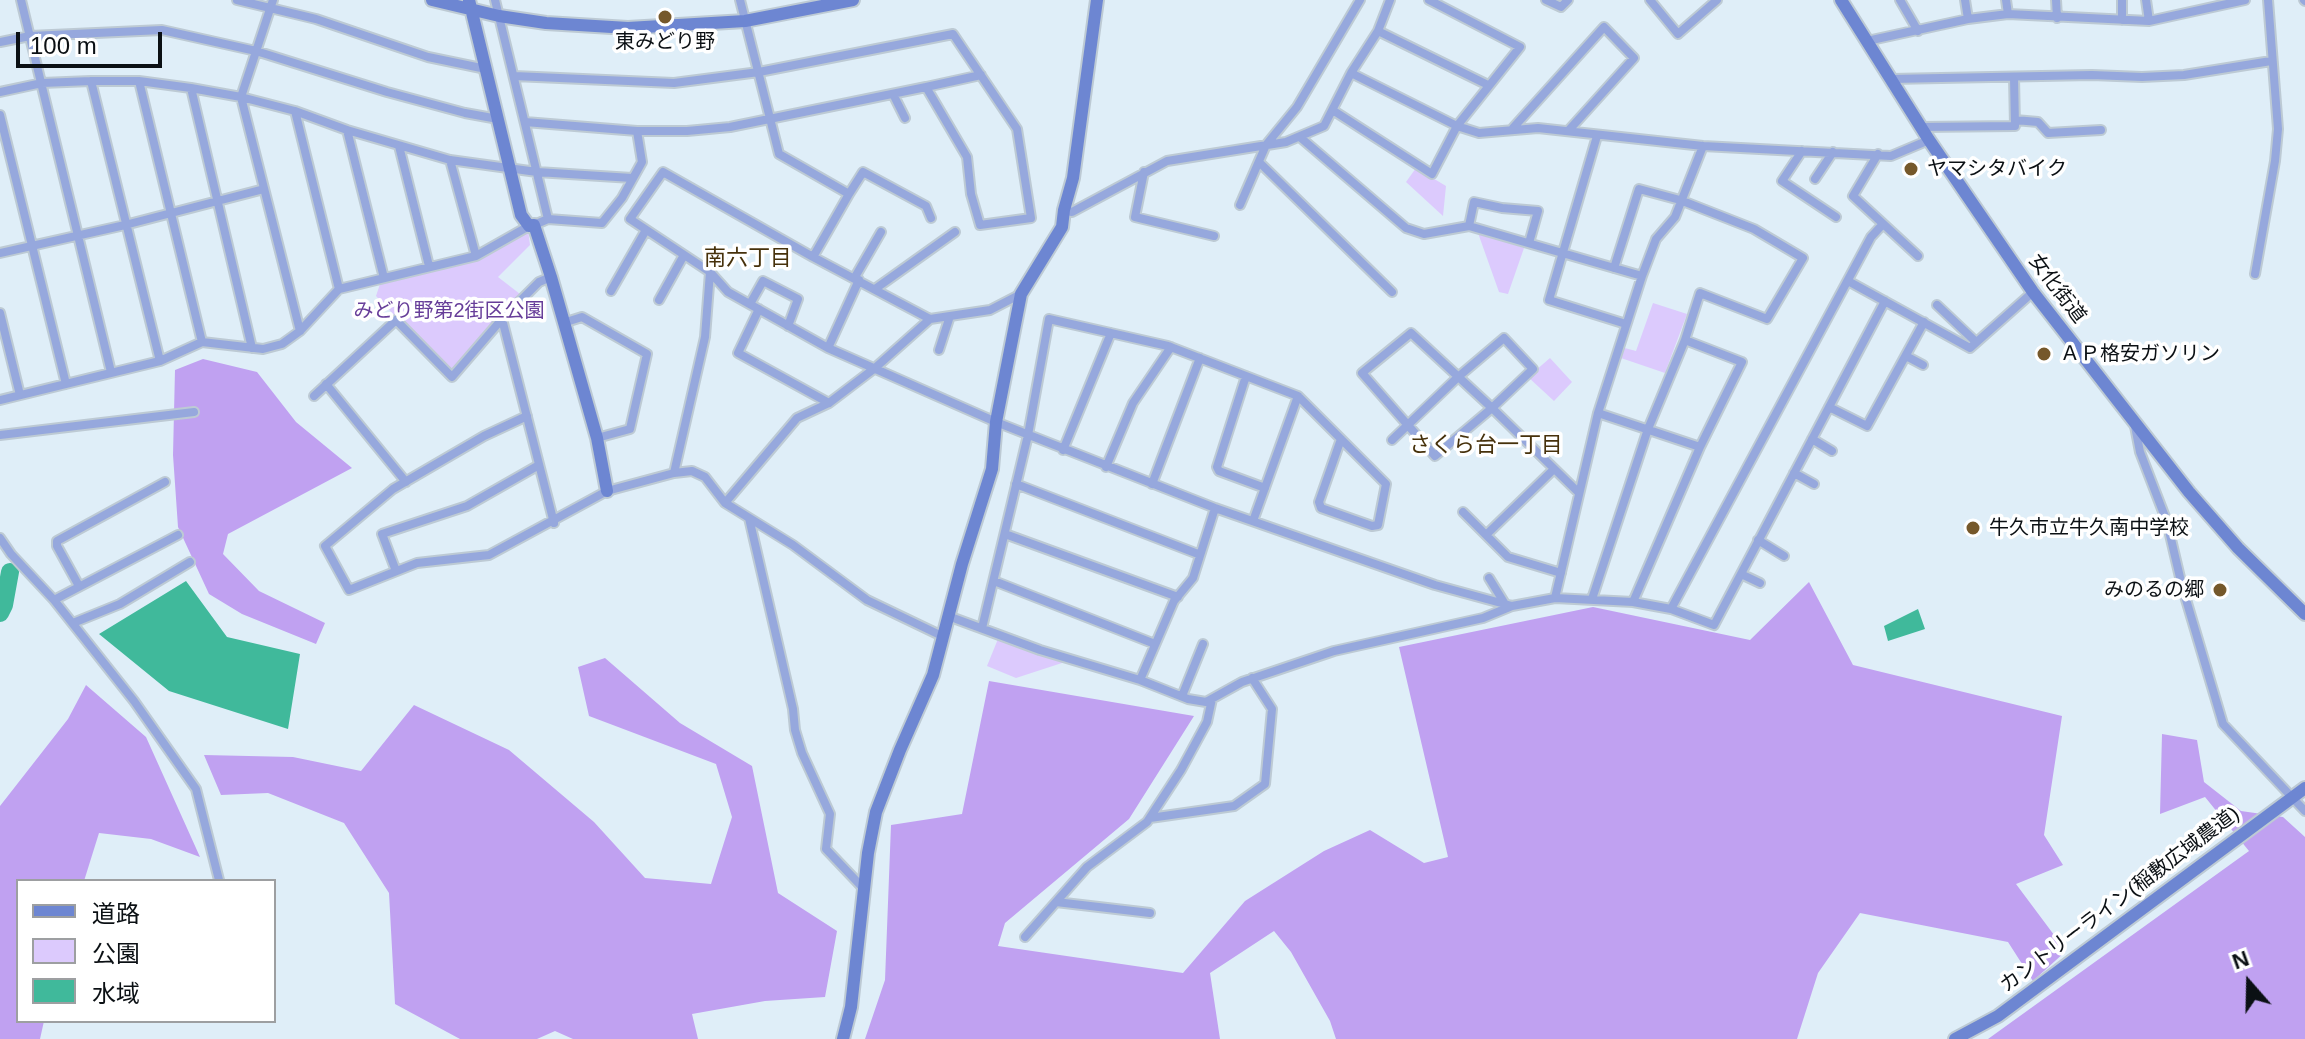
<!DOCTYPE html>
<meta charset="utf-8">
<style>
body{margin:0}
#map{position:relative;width:2305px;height:1039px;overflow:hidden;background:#dfeef8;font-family:Helvetica,"Noto Sans JP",sans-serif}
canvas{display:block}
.legend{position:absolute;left:16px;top:879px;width:260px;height:144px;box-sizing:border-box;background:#fff;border:2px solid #9d9fa1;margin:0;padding:10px 14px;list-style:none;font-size:24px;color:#0b1014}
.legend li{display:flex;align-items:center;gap:16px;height:40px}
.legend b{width:40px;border:2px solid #9d9fa1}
.north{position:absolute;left:2209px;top:943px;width:80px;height:80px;-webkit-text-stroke:6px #fff;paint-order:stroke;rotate:340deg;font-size:22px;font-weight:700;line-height:32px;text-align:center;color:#0b1014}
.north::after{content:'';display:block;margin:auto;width:28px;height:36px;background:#0b1014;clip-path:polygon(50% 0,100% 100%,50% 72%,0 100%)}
.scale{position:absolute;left:16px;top:32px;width:146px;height:36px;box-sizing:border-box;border:4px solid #0b1014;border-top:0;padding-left:10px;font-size:24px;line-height:28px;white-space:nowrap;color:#0b1014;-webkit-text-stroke:6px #fff;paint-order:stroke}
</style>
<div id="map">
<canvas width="2305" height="1039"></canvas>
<ul class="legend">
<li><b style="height:10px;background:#6d86d2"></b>道路</li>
<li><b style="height:22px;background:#dccafd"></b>公園</li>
<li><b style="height:22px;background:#40b99b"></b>水域</li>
</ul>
<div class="north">N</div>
<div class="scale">100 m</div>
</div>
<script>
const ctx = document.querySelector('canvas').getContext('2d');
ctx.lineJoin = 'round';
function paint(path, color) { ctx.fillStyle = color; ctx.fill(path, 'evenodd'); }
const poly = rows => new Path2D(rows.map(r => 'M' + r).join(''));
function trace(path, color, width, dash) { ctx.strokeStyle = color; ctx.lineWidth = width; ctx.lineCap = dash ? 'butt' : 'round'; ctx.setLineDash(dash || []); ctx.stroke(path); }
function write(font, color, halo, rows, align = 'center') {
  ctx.font = font + ' Helvetica,"Noto Sans JP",sans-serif'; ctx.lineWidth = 7; ctx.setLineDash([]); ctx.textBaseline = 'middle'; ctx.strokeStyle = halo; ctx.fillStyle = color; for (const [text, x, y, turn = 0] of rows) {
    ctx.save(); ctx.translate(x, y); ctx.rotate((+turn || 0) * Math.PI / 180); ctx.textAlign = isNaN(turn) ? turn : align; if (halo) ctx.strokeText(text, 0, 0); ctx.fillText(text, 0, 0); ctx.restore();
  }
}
paint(poly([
 [1416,168,1446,186,1443,216,1406,182],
 [528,230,530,245,498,277,520,294,520,299,450,374,376,296,380,284,454,265],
 [1478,233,1524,248,1508,294,1499,292],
 [1653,303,1687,314,1665,373,1618,357,1621,347,1636,351],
 [1550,358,1572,382,1554,401,1528,377],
 [998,639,1065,662,1016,678,987,666]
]), '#dccafd');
paint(poly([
 [203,359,257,372,296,422,352,468,228,534,223,554,259,591,325,623,316,644,242,614,209,594,178,527,173,455,175,370],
 [1809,582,1853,665,2062,716,2044,835,2063,865,2016,884,2066,951,2033,981,2008,942,1860,913,1818,973,1797,1039,1336,1039,1330,1021,1291,952,1274,931,1210,973,1220,1039,865,1039,885,980,891,825,962,814,989,681,1194,716,1129,819,1005,923,998,946,1183,973,1245,901,1324,851,1370,830,1424,863,1448,857,1399,647,1593,607,1750,640],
 [605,658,680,723,752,766,778,893,837,931,825,997,765,1001,692,1014,698,1039,573,1039,555,1031,537,1039,460,1039,395,1004,389,893,344,823,268,793,221,795,204,755,293,757,361,771,414,705,509,750,594,822,645,878,711,884,732,817,716,764,589,716,578,667],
 [86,685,146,737,200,857,151,839,99,833,84,881,18,881,18,1021,44,1021,40,1039,0,1039,0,806,68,719],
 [2162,734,2197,740,2204,782,2241,811,2283,817,2305,837,2305,1039,1988,1039,2249,851,2205,797,2160,814]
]), '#c0a1f1');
paint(poly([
 [186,581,227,637,300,654,288,729,169,691,99,634],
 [1918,609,1925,629,1888,641,1884,626]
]), '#40b99b');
trace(poly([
 [0,613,4,605,10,572]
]), '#40b99b', 18);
const street = poly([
 [21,0,111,372],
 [237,0,316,19,428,57,486,69],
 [273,0,241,97,300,331],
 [495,0,548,219],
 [740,0,779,154,849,194,863,172,926,206,931,218],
 [1546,0,1561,7,1568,0],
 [1650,0,1678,34,1717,0],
 [1900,0,1918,31],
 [1965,0,1968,19],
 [2006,0,2008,14],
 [2056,0,2057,18],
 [2146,0,2149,21],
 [2304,0,2305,1],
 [2122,20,2122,0],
 [1378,31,1488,85],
 [1867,41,1968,19,2008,14,2149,21,2245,0],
 [0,42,30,36,162,30,256,51,387,92,465,113,498,119],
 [1351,73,1457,126,1479,133,1538,128,1703,146,1891,156,1929,140],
 [514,76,674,83,759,72,953,34,1017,129,1031,218,980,225,971,194,967,157,926,87,730,127,687,131,637,131,642,162,622,198,602,223,548,219,534,225],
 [1891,79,2092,75,2142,77,2184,75,2271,61],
 [91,81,160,361],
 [139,81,202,342],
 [926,87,981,75],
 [191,88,252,348],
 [0,92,42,83,91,81,139,81,191,88,241,97,295,111,347,130,450,160,537,172,632,178],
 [893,94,905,118],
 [295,111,339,289],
 [1334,111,1432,174,1457,126,1520,47,1429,0],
 [0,115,66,384],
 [2015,120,2038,122,2048,133,2101,130],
 [525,122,637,131],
 [1921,127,2015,126,2014,77],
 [1513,128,1604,27,1634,58,1569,130],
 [347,130,384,278],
 [1597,136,1549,300,1626,324],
 [1301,138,1406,228,1424,234,1469,226,1642,276],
 [399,146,429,266],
 [1802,151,1782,181,1836,217],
 [1878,154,1853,196,1918,256],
 [450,160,476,256],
 [1259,162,1392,292],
 [1144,172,1135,217,1214,236],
 [1815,179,1833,152],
 [1240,205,1266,145,1297,107,1360,0],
 [1064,210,1072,212,1167,161,1286,142,1324,126,1351,73,1378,31,1390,0],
 [1469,226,1474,202,1502,208,1538,211,1529,243],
 [0,253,125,225,264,189],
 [813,257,849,194],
 [710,272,728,292,828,348,996,422,1215,508,1435,585,1512,606],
 [2255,274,2275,161,2278,129,2268,0],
 [855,277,881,232],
 [1848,281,1970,348,2033,292],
 [875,289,955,232],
 [611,291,646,230],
 [659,300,684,255],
 [750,304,763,281,798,299,788,326],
 [1937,305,1976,342],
 [759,309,738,353,829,403],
 [0,313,20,395],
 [502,319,554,523],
 [563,323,582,317,647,354,630,429,597,438],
 [1411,333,1492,408,1435,456,1362,373,1411,333],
 [828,348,859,280],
 [939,350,950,316],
 [1906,356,1923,365],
 [1246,376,1217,467,1219,471,1265,488],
 [326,384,406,482],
 [314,396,396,320,452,377,502,319,539,282,551,277],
 [0,400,160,361,202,342,263,349,282,344,300,331,339,289,476,256,529,226],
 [1829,407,1867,426,1924,322],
 [1598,413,1700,447],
 [527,416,484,436,393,489,325,546,349,590,417,563,489,555,607,491,674,473,692,471,705,477,725,503,793,545,867,600,942,636],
 [2135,426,2140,452,2167,522,2182,586,2223,724,2305,811],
 [0,435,194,412],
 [1812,439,1832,451],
 [1392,440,1458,377,1504,338,1533,369,1492,408,1579,493],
 [1063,450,1111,333],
 [1106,467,1133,403,1171,347],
 [674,473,705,337,710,272,630,219,663,172,813,257,930,319,990,310,1021,294],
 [1794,473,1814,484],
 [1016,484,1198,554],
 [1152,484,1200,358],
 [725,503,797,418,829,403,875,368,930,319],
 [1463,512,1508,557,1561,573],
 [749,518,793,709,795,730,802,753,830,814,826,849,864,889],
 [1253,521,1298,396],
 [1005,534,1178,597],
 [1486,535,1554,469],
 [0,538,11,554,54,600,134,701,196,789,219,880],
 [1758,540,1784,556],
 [396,571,382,534,467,506,539,465],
 [1741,574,1760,583],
 [1489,578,1505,604],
 [994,581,1155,644],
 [79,586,57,546,57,541,165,482],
 [1555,598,1598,413,1642,276,1656,239,1675,217,1703,146],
 [1592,599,1648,429,1685,340,1700,293,1767,319,1803,258,1754,229,1680,200,1639,189,1614,268],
 [54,600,178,535],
 [1633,602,1700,447,1742,362,1685,340],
 [1671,609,1871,237,1883,224],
 [948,616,1040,650,1140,680,1188,699,1206,702,1242,682,1334,651,1483,618,1512,606,1555,598,1633,602,1671,609,1714,625,1885,301],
 [73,623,120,604,190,562],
 [982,628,1028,435,1049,319,1168,346,1298,396,1386,484,1378,525,1372,526,1321,508,1319,502,1341,439],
 [1140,680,1174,601,1193,578,1215,508],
 [1182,696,1203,644],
 [1150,818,1234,806,1265,784,1272,709,1252,678],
 [1056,902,1150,913],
 [1025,937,1087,867,1147,822,1181,770,1207,722,1212,699]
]);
const secondary = poly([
 [432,0,499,16,546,23,628,28,745,21,853,0],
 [469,0,521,215,529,226,534,225,551,277,597,438,607,491],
 [1841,0,1929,140,2033,292,2189,492,2238,548,2305,614],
 [843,1039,851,1007,868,853,876,812,900,750,933,675,962,564,992,469,996,422,1021,294,1062,227,1064,210,1073,178,1097,0],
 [1955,1039,1998,1016,2305,788]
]);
trace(street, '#bdcad4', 12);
trace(secondary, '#bdcad4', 16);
trace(street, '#96a8dd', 8);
trace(secondary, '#6d86d2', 12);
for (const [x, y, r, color] of [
 [665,17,8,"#75582b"],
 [1911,169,8,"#75582b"],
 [2044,354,8,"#75582b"],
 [1973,528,8,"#75582b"],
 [2220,590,8,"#75582b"]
]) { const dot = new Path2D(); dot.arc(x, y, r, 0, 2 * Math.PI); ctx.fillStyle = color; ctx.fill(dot); trace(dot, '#fff', 3); }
write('20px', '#0b1014', '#fff', [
 ["東みどり野",665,42,"center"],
 ["ヤマシタバイク",1927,169],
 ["ＡＰ格安ガソリン",2060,354],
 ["牛久市立牛久南中学校",1989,528],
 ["みのるの郷",2204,590,"right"]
], 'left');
write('20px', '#0b1014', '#fff', [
 ["女化街道",2057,289,53],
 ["カントリーライン(稲敷広域農道)",2120,900,-37]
]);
write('20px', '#663d99', '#fff', [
 ["みどり野第2街区公園",449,311]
]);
write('22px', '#46310b', '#fff', [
 ["南六丁目",748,259],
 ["さくら台一丁目",1486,446]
]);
</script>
